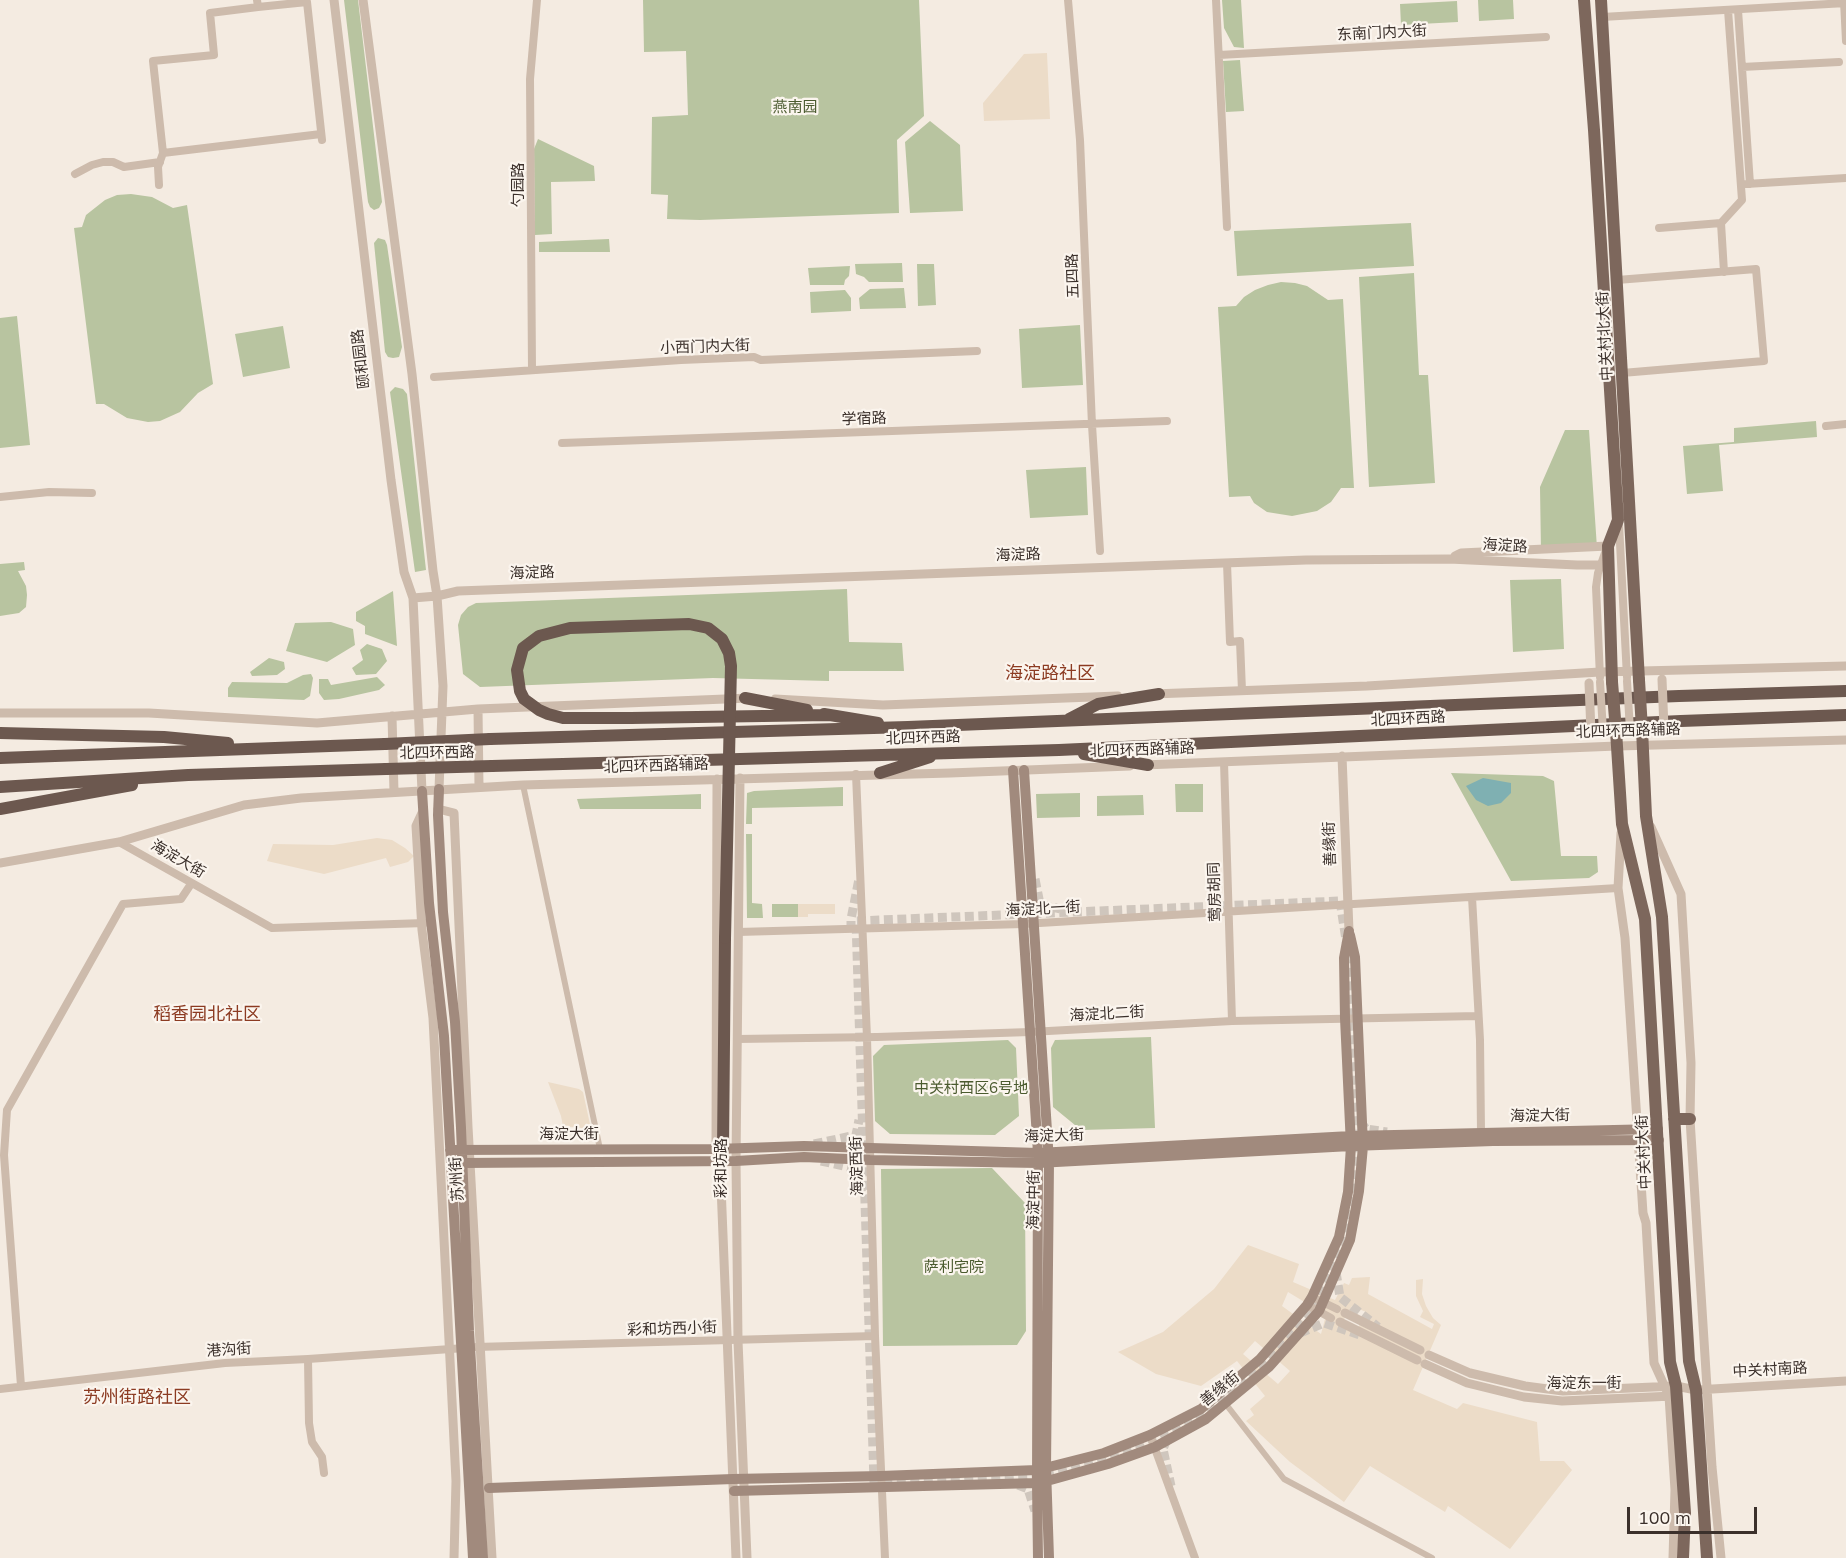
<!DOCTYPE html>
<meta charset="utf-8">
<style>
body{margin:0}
#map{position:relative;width:1846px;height:1558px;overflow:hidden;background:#f4ebe1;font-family:Mulish,sans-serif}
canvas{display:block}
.scale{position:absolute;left:1627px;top:1507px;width:130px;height:27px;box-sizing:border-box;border:3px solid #3b302b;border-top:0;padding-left:8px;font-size:18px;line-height:21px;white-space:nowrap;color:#3b302b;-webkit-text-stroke:4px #fbf5ee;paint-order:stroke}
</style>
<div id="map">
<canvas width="1846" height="1558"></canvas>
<div class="scale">100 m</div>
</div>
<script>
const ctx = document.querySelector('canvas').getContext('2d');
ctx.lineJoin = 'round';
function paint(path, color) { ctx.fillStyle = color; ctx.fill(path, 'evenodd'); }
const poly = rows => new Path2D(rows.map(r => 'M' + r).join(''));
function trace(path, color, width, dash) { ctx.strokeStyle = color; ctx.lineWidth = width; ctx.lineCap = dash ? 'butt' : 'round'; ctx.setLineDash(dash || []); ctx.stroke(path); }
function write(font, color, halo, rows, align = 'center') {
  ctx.font = font + ' Mulish,"Noto Sans SC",sans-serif'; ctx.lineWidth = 4.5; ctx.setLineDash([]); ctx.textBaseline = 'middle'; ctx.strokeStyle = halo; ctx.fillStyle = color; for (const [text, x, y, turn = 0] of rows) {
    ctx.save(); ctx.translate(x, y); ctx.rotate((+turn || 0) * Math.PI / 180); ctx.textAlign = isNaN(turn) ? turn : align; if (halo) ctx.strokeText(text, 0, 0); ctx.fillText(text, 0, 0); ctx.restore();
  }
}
paint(poly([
 [344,0,358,0,382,202,379,208,374,210,370,207,368,202],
 [643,0,919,0,924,116,897,140,899,213,700,220,667,219,668,195,651,194,652,117,688,115,686,51,644,52],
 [1222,0,1241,0,1244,48,1234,47,1224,28],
 [1478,0,1513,0,1514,19,1479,21],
 [1457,1,1458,22,1401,25,1400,4],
 [1240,60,1244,111,1226,112,1223,61],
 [930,121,960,145,963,211,910,213,905,142],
 [538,139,594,166,595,181,551,182,552,234,535,235,534,149],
 [131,194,152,197,173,208,187,205,213,384,198,393,180,412,160,421,148,422,127,418,104,404,96,404,74,228,82,227,86,215,105,200,117,195],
 [1411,223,1414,266,1237,276,1234,231],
 [378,238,385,240,387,245,402,347,399,357,393,358,388,357,385,352,374,243],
 [609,239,610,252,539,252,539,242],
 [902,263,903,282,869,282,864,277,856,274,855,264],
 [917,264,934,264,936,305,918,306],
 [850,266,849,276,845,280,844,285,810,285,808,268],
 [1414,273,1419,375,1428,375,1435,483,1369,487,1359,277],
 [1281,282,1295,283,1307,286,1328,300,1343,299,1354,488,1341,488,1331,502,1317,511,1292,516,1267,512,1254,503,1250,496,1229,497,1218,307,1236,306,1244,297,1255,290,1268,285],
 [904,288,906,308,860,309,859,298,870,289],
 [845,290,851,298,851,311,811,313,810,292],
 [17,316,30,445,0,448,0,318],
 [1080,325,1083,385,1022,388,1019,329],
 [283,326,290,368,243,377,235,334],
 [395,387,403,389,407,394,426,570,415,572,390,392],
 [1816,421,1817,437,1719,445,1723,491,1687,494,1683,446,1734,442,1734,428],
 [1565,430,1589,430,1597,548,1541,551,1540,487],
 [1086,467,1088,515,1030,518,1026,470],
 [24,562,25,570,18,571,26,586,27,595,26,607,19,613,0,616,0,564],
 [1561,579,1564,649,1513,652,1510,580],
 [847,589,849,642,902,643,904,671,829,671,829,681,713,678,480,687,463,674,458,625,461,615,468,607,476,603],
 [393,591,397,646,365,634,365,626,356,621,356,612],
 [331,622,353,629,355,645,327,662,286,651,295,623],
 [367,644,382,649,387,661,376,674,356,675,352,668,363,660,360,650],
 [269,658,284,662,285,669,277,675,252,676,250,672],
 [311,674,313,678,310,696,304,700,228,697,228,688,232,682,287,683,303,675],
 [377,677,385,685,379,690,339,699,324,700,319,693,319,679,328,679,331,685],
 [1451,773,1543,776,1554,781,1561,856,1597,856,1598,872,1589,878,1511,881],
 [1175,784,1203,784,1203,812,1176,812],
 [843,787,843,806,752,808,752,824,746,824,747,793,754,791],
 [1080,793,1080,817,1037,818,1036,794],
 [701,794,701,809,580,809,577,799],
 [1143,795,1144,815,1097,816,1097,796],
 [746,834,752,834,752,903,762,904,763,918,747,918],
 [772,904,798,904,798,917,772,917],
 [1151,1037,1155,1128,1081,1130,1053,1107,1051,1048,1055,1040],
 [1008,1040,1016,1048,1019,1116,995,1135,890,1134,875,1121,873,1056,884,1045],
 [992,1168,1025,1203,1026,1331,1017,1345,883,1346,881,1169]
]), '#b8c4a0');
paint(poly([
 [1047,53,1050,119,984,121,983,103,1024,54],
 [377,838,392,840,405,848,414,856,408,862,390,867,386,858,324,874,267,861,273,844,333,845],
 [798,904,835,904,835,914,808,914,808,917,798,917],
 [548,1082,579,1089,583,1092,591,1129,563,1126,561,1116],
 [1248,1245,1299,1264,1293,1282,1335,1300,1344,1283,1349,1285,1352,1278,1370,1277,1368,1294,1432,1329,1434,1324,1420,1317,1423,1311,1416,1296,1416,1280,1423,1279,1422,1294,1426,1306,1433,1318,1441,1325,1413,1390,1457,1409,1463,1403,1537,1422,1540,1461,1564,1461,1572,1470,1510,1549,1448,1506,1445,1512,1370,1466,1344,1502,1290,1462,1246,1421,1254,1415,1250,1409,1265,1396,1237,1361,1201,1386,1156,1374,1118,1352,1163,1332,1214,1289],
 [1288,1292,1326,1315,1321,1334,1282,1306],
 [1352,1306,1366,1312,1355,1334,1340,1326],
 [1255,1341,1290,1371,1278,1384,1243,1354]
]), '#ecdcc8');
paint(poly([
 [1483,778,1511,783,1511,793,1501,803,1488,806,1476,800,1466,786]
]), '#7fb0b2');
trace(poly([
 [1035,879,1040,904,1060,909],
 [1340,901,1348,953,1356,1140,1354,1187,1342,1240,1307,1316,1259,1366,1193,1422,1105,1458,1032,1477,874,1482,856,921,1340,901],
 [851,930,851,919,859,879],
 [1360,1121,1366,1129,1387,1132],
 [814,1144,856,1135,859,1120],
 [821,1161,853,1168,862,1192],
 [1336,1272,1340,1297,1378,1327],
 [1300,1333,1324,1323,1360,1335],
 [1167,1439,1163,1449,1171,1486],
 [1018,1485,1028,1489,1035,1511]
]), '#cfc6bd', 9, [9, 4.5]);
trace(poly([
 [523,785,600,1149],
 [1225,1403,1284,1479,1432,1558]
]), '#cdbbac', 6);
trace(poly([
 [1068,0,1080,140,1092,425,1100,551],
 [1216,0,1227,227],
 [1844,1,1846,41],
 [258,7,307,2,322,140],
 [1738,10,1750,184],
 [1602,17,1846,3],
 [1219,55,1546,37],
 [1742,67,1839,62],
 [163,153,321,134],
 [75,174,92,165,103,162,113,162,124,167,160,162],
 [1746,184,1846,178],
 [159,185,158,167,163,153,153,61,214,55,210,13,258,7,257,0],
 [1721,223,1724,272],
 [1659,228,1721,223,1742,200,1728,10],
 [1617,280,1756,269,1764,361,1622,373],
 [532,370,530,79,537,0],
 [434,377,681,360,754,357,761,360,808,358,977,351],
 [1826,426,1846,424],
 [562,443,1167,421],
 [0,497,49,492,92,493],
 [1619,524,1627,677],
 [1227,563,1230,642,1240,641,1242,691],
 [1600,677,1596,587,1598,573,1606,550],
 [1224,762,1232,1021],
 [856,774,867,1038,875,1336,885,1558],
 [119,842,272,928,425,923],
 [1472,897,1480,1040,1481,1132,1486,1136],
 [738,932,1023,924,1618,888],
 [737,1039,877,1037,1030,1032,1232,1021,1478,1016],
 [1312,1297,1337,1309],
 [1307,1305,1331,1318],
 [476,1347,875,1336],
 [308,1359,309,1423,312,1442,322,1457,324,1473],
 [21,1386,4,1155,7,1110,123,904,181,899,191,884],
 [0,1389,225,1363,308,1359,465,1348],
 [1150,1435,1195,1558]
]), '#cdbbac', 8);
trace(poly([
 [334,0,391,480,404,572,413,598,422,791],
 [363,0,412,374,433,571,437,596,443,686,439,789],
 [1455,556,1461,553,1608,546],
 [413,598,437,596,458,591,1306,560,1449,559,1577,565,1600,565],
 [1153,694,1367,686,1600,672,1846,666],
 [775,699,883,705,1118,696],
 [478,709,479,787],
 [0,713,149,713,317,723,478,709,750,698],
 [392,716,394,792],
 [1342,756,1349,931],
 [1144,765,1617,746,1846,740],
 [740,778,736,1161,738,1341,747,1558],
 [717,779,716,1149,720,1161,736,1558],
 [438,809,454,813,468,1127,492,1558],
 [423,811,416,826,422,930,433,1018,456,1481,454,1558],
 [1651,827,1681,894,1691,1063,1690,1119,1712,1467,1721,1558],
 [1621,833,1618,888,1625,938,1643,1213,1646,1223,1654,1363,1669,1396,1675,1490,1673,1558],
 [0,863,119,842,244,805,301,798,523,785,950,773,1130,766],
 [1345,1313,1420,1350],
 [1340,1322,1417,1360],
 [1429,1355,1470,1373,1525,1386,1563,1391,1676,1386,1696,1390,1846,1381],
 [1425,1364,1467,1383,1524,1397,1562,1401,1673,1396]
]), '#cdbbac', 9);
trace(poly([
 [1013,770,1038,1153,1037,1483,1038,1558],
 [1024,770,1049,1162,1046,1468,1049,1558],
 [439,789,438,815,443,912,455,1022,461,1128,469,1331,483,1558],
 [422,791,429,903,444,1036,473,1558],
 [450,1150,716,1149,804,1146,1038,1153,1351,1136,1658,1129],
 [462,1163,736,1161,804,1157,870,1160,1038,1163,1351,1146,1493,1141,1659,1140],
 [489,1488,733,1479,881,1476,1037,1470,1104,1453,1150,1435,1201,1409,1260,1359,1307,1305,1312,1297,1339,1237,1348,1192,1351,1146,1345,1018,1344,958,1349,931],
 [734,1491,1037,1483,1047,1481,1108,1464,1155,1447,1206,1419,1269,1367,1319,1311,1350,1240,1359,1191,1363,1146,1355,957,1350,935]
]), '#a18a7d', 10);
trace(poly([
 [1584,0,1594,130,1618,520,1608,546,1612,682],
 [1601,0,1639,680],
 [1642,729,1646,816,1662,917,1689,1361,1696,1390,1707,1558],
 [1616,731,1622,824,1645,919,1670,1362,1676,1386,1685,1513,1683,1558],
 [1674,1119,1690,1119]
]), '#7d675c', 12);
trace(poly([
 [745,698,807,710],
 [824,714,878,723],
 [631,718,829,715],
 [1069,719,1098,704,1159,694],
 [0,733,164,737,228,743],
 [490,739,908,727,1679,696,1846,691],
 [1084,754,1148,765],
 [0,758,385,744],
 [492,766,1059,750,1681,721,1846,715],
 [880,773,930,757],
 [0,787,188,775,386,769],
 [0,809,132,785],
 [720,1161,723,1149,725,938]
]), '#6c584f', 12);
trace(poly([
 [1627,681,1630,730],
 [1600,682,1603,731]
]), '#cdbbac', 8);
trace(poly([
 [1662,679,1664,728],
 [1589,683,1591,732]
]), '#cdbbac', 9);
trace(poly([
 [1639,680,1642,729],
 [1612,682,1616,731]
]), '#7d675c', 12);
trace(poly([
 [631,718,563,718,548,714,539,710,524,699,520,691,517,670,523,648,539,636,570,628,689,624,708,628,722,639,729,653,731,666,725,938],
 [385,744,490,739],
 [386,769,492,766]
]), '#6c584f', 12);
write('15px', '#3b302b', '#fbf5ee', [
 ["东南门内大街",1382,33,-3],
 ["勺园路",518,185,-90],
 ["五四路",1073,276,-92],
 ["中关村北大街",1605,336,-93],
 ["小西门内大街",705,347,-2],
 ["颐和园路",361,359,-97],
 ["学宿路",864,419,-2],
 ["海淀路",1505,546,3],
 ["海淀路",1018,555,-2],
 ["海淀路",532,573,-2],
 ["北四环西路",1408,719,-3],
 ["北四环西路辅路",1628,731,-2],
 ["北四环西路",923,738,-2],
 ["北四环西路辅路",1142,750,-2],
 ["北四环西路",437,753,-1],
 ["北四环西路辅路",656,766,-2],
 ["善缘街",1330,844,-92],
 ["海淀大街",178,859,30],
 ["莺房胡同",1215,892,-92],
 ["海淀北一街",1043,909,-3],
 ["海淀北二街",1107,1014,-3],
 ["海淀大街",1540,1116,-1],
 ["海淀大街",569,1134],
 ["海淀大街",1054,1136,-2],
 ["中关村大街",1644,1152,-93],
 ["海淀西街",857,1166,-92],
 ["彩和坊路",721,1168,-90],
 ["苏州街",457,1179,-94],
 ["海淀中街",1034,1200,-89],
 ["彩和坊西小街",672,1329,-2],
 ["港沟街",229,1350,-4],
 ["中关村南路",1770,1370,-3],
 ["海淀东一街",1584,1383],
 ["善缘街",1220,1389,-39]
]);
write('15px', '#4a5a2e', '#fbf5ee', [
 ["燕南园",795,107],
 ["中关村西区6号地",971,1088],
 ["萨利宅院",954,1267]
]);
write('18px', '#8c3b22', '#fbf5ee', [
 ["海淀路社区",1050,674],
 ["稻香园北社区",207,1015],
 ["苏州街路社区",137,1398]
]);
</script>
